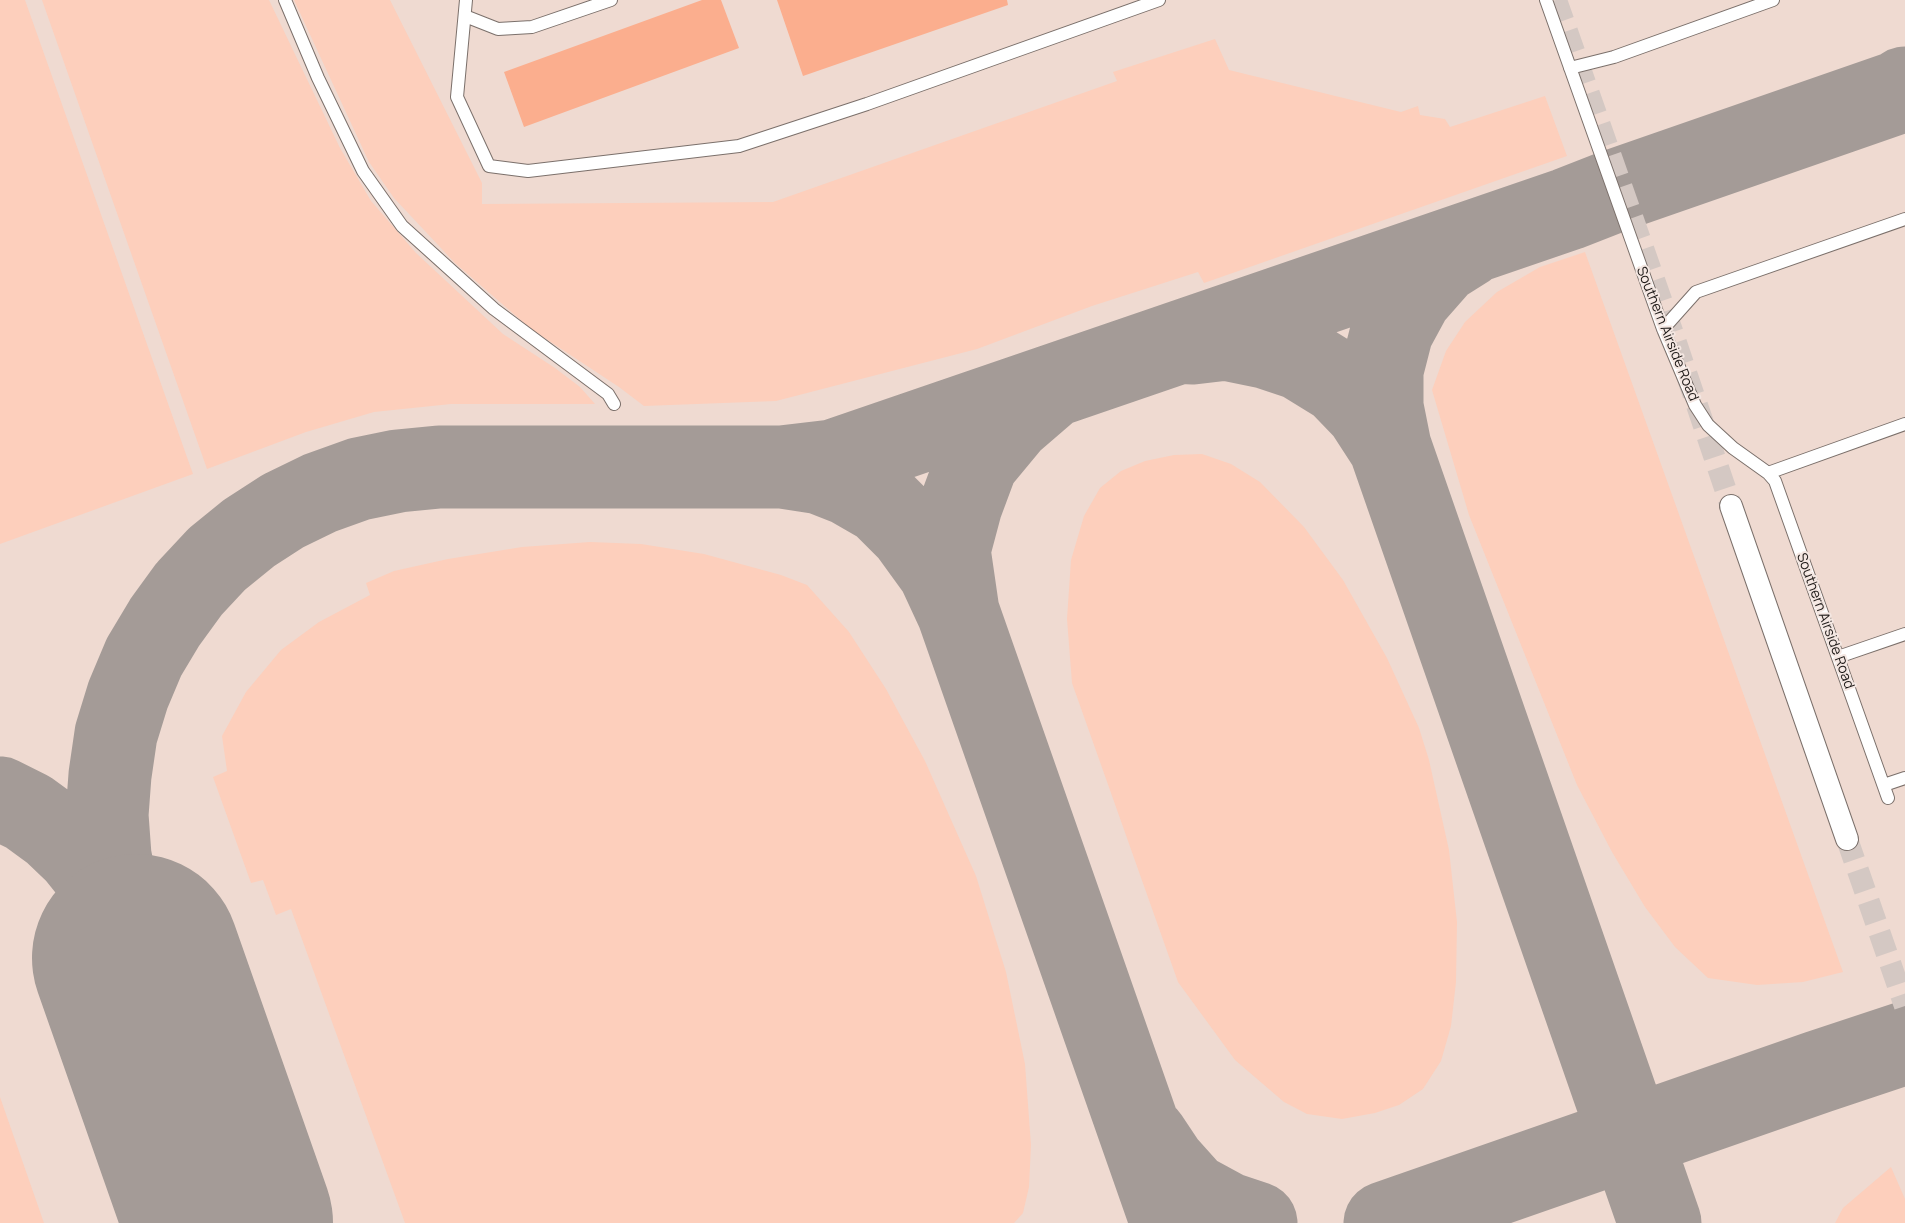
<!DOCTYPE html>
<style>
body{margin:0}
canvas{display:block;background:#f4e7e2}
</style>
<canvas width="1905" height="1223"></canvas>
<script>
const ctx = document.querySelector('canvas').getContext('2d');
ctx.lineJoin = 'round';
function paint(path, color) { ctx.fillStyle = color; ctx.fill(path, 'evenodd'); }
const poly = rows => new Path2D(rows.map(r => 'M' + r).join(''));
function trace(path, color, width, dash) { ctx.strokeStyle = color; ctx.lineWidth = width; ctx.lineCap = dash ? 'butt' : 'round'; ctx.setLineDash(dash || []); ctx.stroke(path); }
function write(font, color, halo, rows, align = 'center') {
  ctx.font = font + ' Manrope,sans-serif'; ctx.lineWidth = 4; ctx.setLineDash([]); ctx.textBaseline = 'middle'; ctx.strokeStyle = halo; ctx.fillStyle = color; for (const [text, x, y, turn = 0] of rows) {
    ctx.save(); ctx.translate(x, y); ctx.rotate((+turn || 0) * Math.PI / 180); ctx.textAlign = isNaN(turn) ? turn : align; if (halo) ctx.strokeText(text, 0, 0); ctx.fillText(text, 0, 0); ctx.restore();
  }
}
paint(poly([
 [0,0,1905,0,1905,1223,0,1223]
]), '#efdad1');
paint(poly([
 [0,0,25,0,193,474,0,544],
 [42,0,269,0,340,148,371,201,416,253,503,334,555,368,580,387,595,404,451,404,374,412,306,432,207,469],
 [294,0,390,0,482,183,482,204,773,202,1117,81,1113,72,1215,39,1229,70,1401,112,1418,106,1420,115,1445,119,1450,127,1545,96,1567,156,1204,283,1198,272,1092,306,977,349,776,401,644,406,619,387,531,329,455,263,394,198,369,162],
 [1585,252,1843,972,1803,982,1757,985,1708,978,1675,947,1645,907,1612,852,1577,785,1469,515,1432,390,1446,351,1465,322,1497,292,1540,267],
 [1202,454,1231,464,1260,482,1304,527,1343,580,1387,658,1419,728,1429,760,1449,850,1457,922,1456,982,1451,1026,1441,1061,1423,1089,1399,1105,1375,1113,1342,1119,1307,1114,1284,1102,1235,1060,1178,982,1072,683,1067,619,1071,560,1084,516,1100,488,1121,471,1145,461,1174,455],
 [590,542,641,544,704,554,781,575,807,585,849,632,886,689,925,761,976,876,1006,972,1025,1064,1031,1145,1029,1187,1023,1213,1014,1223,405,1223,291,909,276,915,263,880,251,883,213,777,227,771,222,736,246,692,281,650,319,622,370,595,366,583,394,571,448,559,522,547],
 [0,1097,44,1223,0,1223],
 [1891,1167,1905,1199,1905,1223,1835,1223,1843,1208]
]), '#fdcfbc');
trace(poly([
 [1467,246,1440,263,1411,296,1392,331,1382,370,1382,407,1390,447,1660,1223],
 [1192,343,1226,339,1265,347,1301,359,1340,383,1366,410,1390,447],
 [782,467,821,473,849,484,882,503,910,531,939,571,958,612,1172,1223],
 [958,612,949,550,961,505,977,462,1011,421,1047,390],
 [0,798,28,812,54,831,77,853,97,878,118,918],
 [136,958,118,897,110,856,107,815,110,775,116,734,128,695,144,657,165,622,189,589,217,559,249,533,283,511,320,493,359,479,398,471,439,467,782,467,833,461,1568,209,1614,191,1899,92,1905,88],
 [1147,1138,1165,1165,1191,1194,1226,1213,1256,1223],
 [1385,1223,1818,1072,1905,1043]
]), '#a49b97', 83);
trace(poly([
 [136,958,229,1223]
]), '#a49b97', 208);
paint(poly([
 [702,0,721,0,739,48,524,127,504,72],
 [777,0,1007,0,1008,5,803,76]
]), '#fbae8e');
trace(poly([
 [1556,0,1672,331,1731,506],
 [1847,839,1905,1006]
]), '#d4c8c3', 22, [22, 11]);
const lane = poly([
 [285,0,318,78,363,171,402,226,494,309,608,394,614,404],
 [466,0,457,97,489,166,528,171,739,146,867,104,1159,0],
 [1546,0,1663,329,1695,405,1708,425,1733,448,1768,473,1775,481,1888,798],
 [465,16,498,29,532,27,611,0],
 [1570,68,1614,57,1773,0],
 [1663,329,1696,292,1905,219],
 [1768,473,1905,424],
 [1838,657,1905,634],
 [1884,785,1905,778]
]);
const street = poly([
 [1731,506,1847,839]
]);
trace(lane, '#7b706b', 14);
trace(street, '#7b706b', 24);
trace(lane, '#fff', 12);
trace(street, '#fff', 22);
write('14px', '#1c1816', '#f4e7e2', [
 ["Southern Airside Road",1667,334,68],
 ["Southern Airside Road",1825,621,70]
]);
</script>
